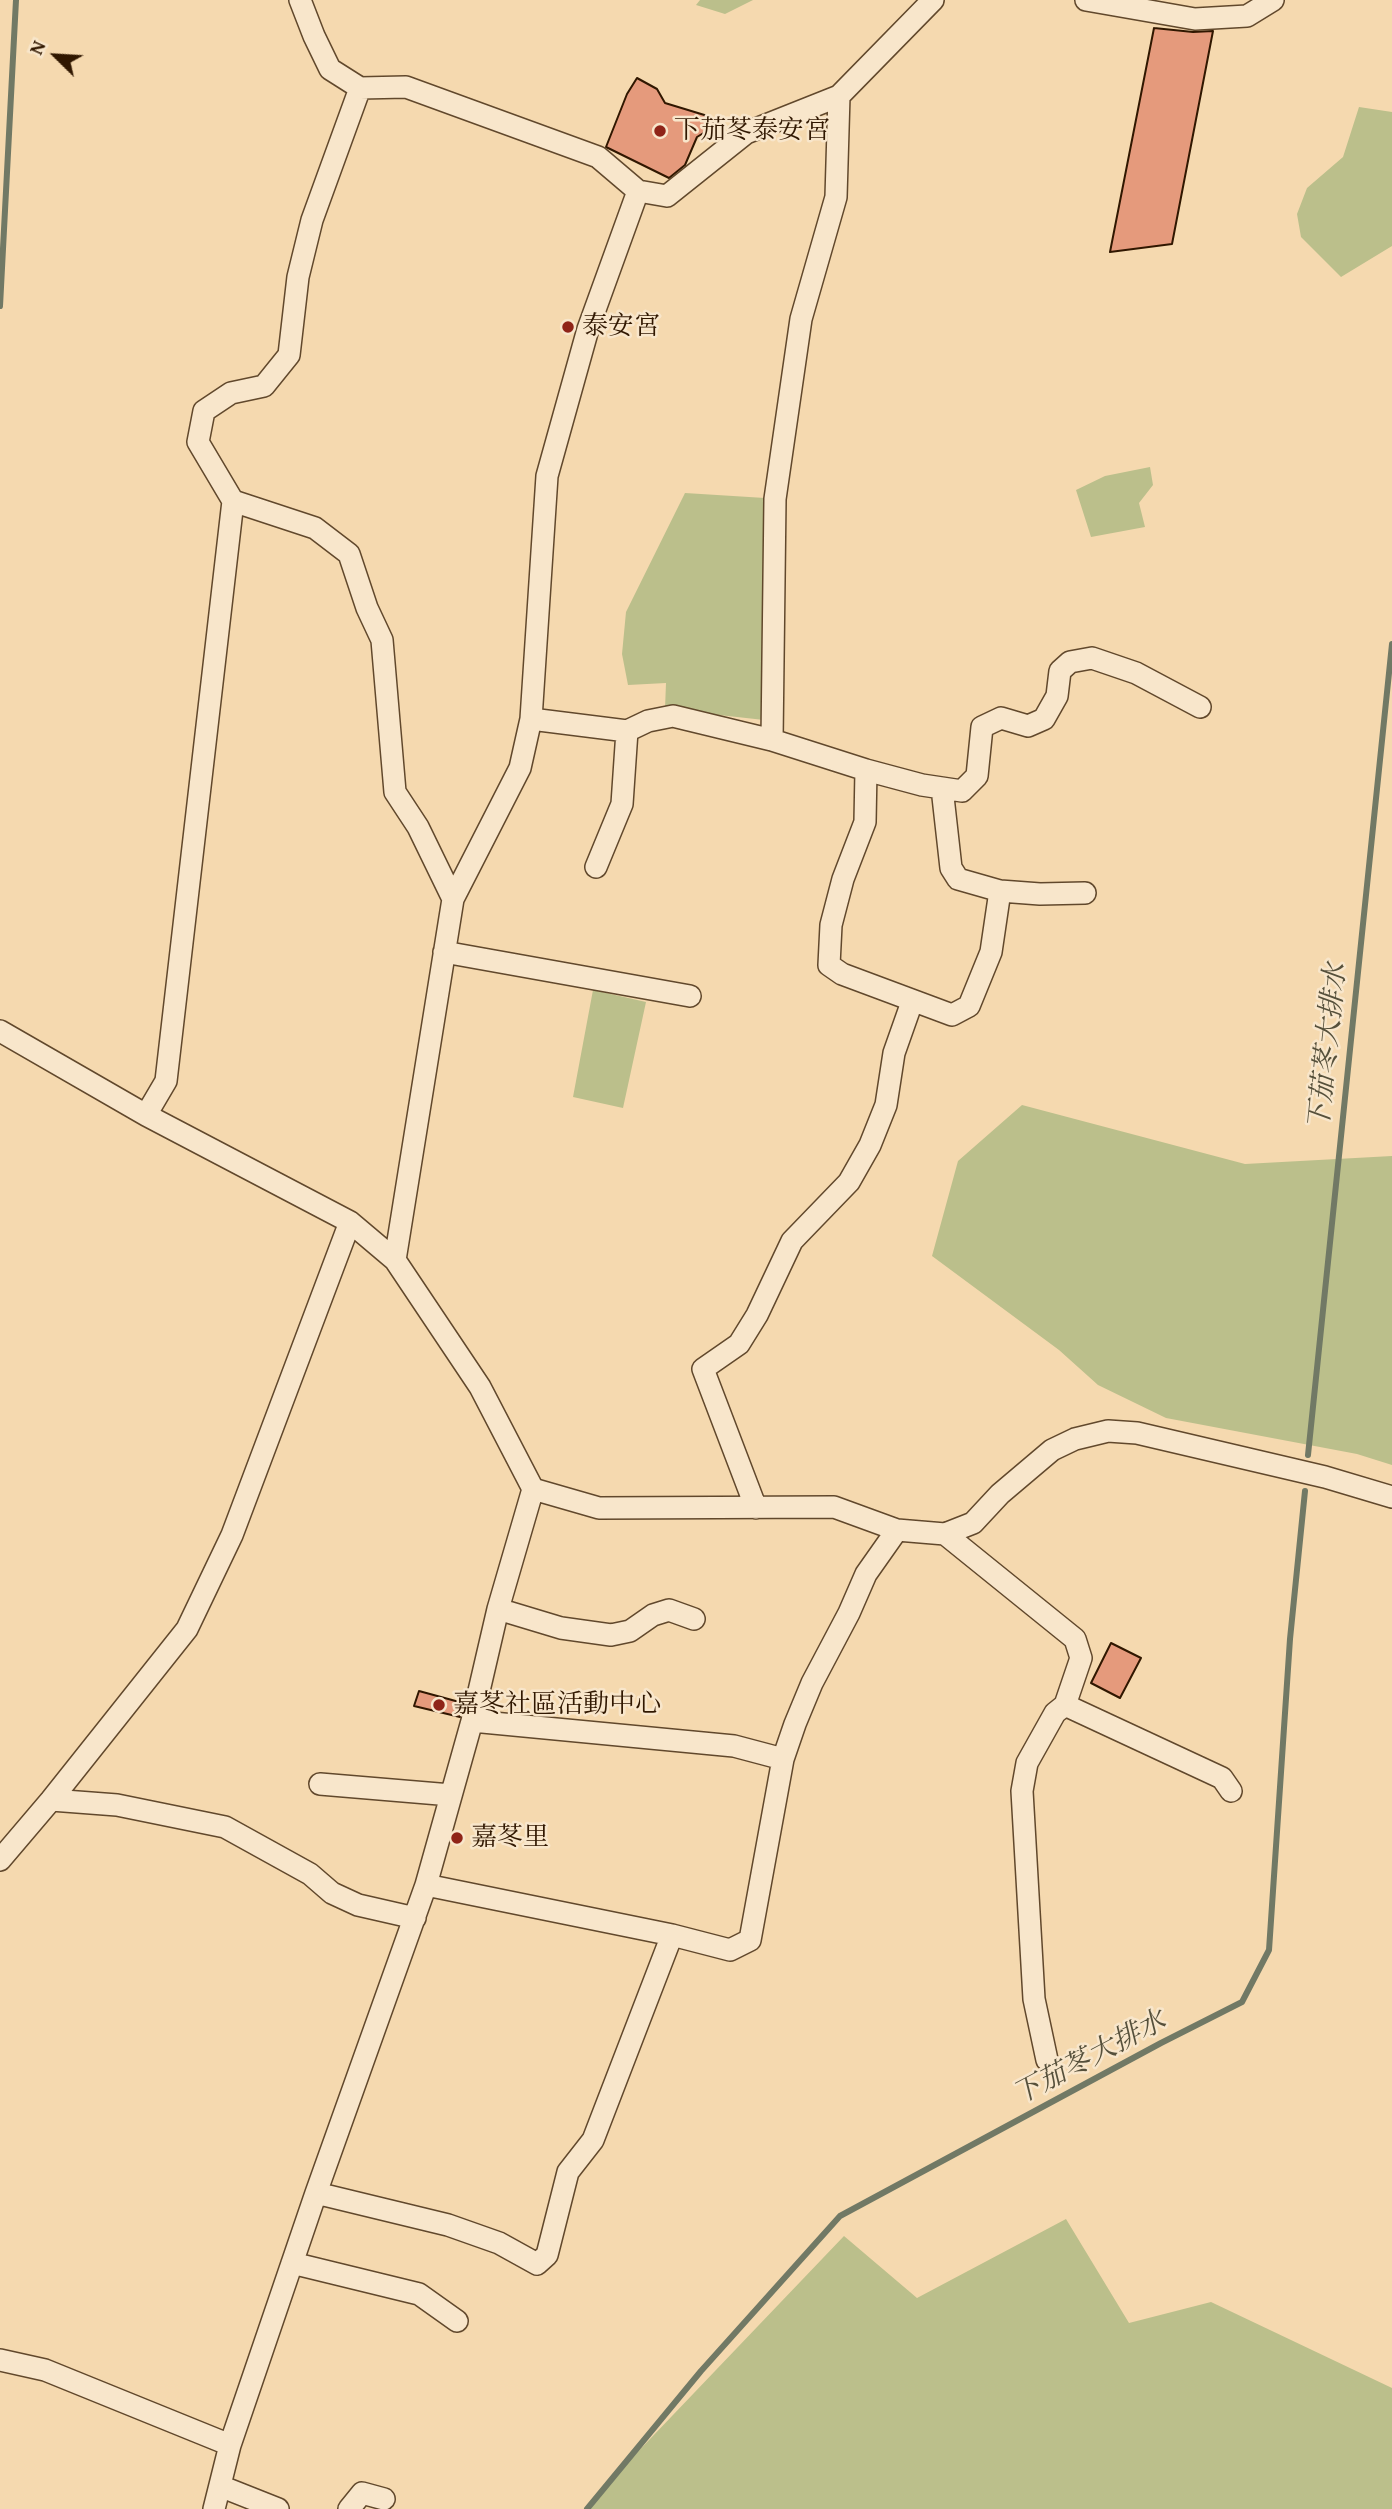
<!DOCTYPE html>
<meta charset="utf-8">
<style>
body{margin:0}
#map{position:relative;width:1392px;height:2509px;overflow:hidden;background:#f5d9af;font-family:"Gentium Book Plus",serif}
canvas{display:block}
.north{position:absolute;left:21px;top:21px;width:70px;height:70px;-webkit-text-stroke:5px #f8e6cb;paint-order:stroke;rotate:294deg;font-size:19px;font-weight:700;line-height:28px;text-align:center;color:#301700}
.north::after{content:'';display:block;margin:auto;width:24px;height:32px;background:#301700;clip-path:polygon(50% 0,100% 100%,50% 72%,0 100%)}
</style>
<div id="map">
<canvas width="1392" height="2509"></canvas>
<div class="north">N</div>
</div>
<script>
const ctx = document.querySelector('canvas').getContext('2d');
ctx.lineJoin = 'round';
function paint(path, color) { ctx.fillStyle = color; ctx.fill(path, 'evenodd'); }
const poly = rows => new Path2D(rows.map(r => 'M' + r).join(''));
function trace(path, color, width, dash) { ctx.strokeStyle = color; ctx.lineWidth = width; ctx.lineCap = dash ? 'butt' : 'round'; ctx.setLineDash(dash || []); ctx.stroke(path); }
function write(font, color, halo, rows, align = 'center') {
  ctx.font = font + ' "Gentium Book Plus","Noto Serif TC",serif'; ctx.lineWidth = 5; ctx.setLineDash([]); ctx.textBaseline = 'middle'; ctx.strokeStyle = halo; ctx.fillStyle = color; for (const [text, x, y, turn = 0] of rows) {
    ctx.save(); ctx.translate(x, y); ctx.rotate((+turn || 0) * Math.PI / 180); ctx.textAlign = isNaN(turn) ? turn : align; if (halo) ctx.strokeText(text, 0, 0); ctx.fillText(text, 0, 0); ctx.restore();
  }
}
paint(poly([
 [700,0,753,0,725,14,696,5],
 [1359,107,1392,112,1392,246,1341,277,1301,237,1297,214,1307,188,1343,157],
 [1150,467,1153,485,1139,503,1145,527,1091,537,1076,490,1105,476],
 [685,493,765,498,764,720,665,709,666,683,628,685,622,654,626,612],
 [593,990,646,1002,623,1108,573,1097],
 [1022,1105,1245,1164,1392,1156,1392,1465,1357,1454,1166,1418,1098,1385,1059,1350,932,1256,958,1161],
 [1066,2219,1129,2323,1211,2302,1392,2388,1392,2509,590,2509,629,2461,844,2236,917,2298]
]), '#bbbf8b');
trace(poly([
 [0,306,16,0],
 [1308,1455,1392,644],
 [587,2509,701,2371,840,2216,1161,2043,1242,2002,1269,1950,1290,1639,1305,1491]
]), '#717965', 6);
const building = poly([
 [1154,28,1193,32,1213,31,1172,244,1110,252,1154,28],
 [637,78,657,89,665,103,711,117,715,126,697,137,685,165,669,178,606,147,627,94,637,78],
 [1111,1643,1141,1658,1120,1698,1091,1683,1111,1643],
 [419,1691,463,1703,460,1717,414,1706,419,1691]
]);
paint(building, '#e59a7c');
trace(building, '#301700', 2);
const minor = poly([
 [1086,0,1195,19,1247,16,1273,0],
 [360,88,406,87,598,157,638,191,667,196,746,133,839,96,933,0],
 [233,501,315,528,349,554,367,608,382,640,395,792,418,827,453,899],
 [531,719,627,731,648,721,673,716,772,740,866,770,922,785,962,791,977,776,982,727,1001,718,1028,726,1044,719,1057,696,1060,671,1070,662,1092,658,1136,673,1200,707],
 [772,740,775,499,801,319,836,197,839,96],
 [866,770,865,822,843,879,831,925,829,965,842,974,952,1015,969,1006,991,952,1000,891],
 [942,788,951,868,958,879,1000,891,1040,894,1085,893],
 [596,867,622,804,627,731],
 [444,952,690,996],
 [0,1031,146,1115,350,1222,395,1260,480,1387,533,1489,498,1609,472,1721,426,1885,316,2193,230,2445,214,2509],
 [146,1115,166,1081,233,501,198,442,204,411,231,393,264,386,289,355,298,277,312,220,360,88,330,69,314,36,300,0],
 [395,1260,453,899,520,768,531,719,547,476,588,329,638,191],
 [533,1489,599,1508,834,1507,897,1530,945,1534,973,1523,1000,1494,1052,1450,1075,1439,1108,1431,1137,1433,1325,1477,1392,1497],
 [756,1508,703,1369,739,1344,757,1315,792,1241,849,1182,870,1145,886,1105,894,1053,912,1002],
 [945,1534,1075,1639,1081,1658,1065,1705,1055,1713,1027,1763,1022,1791,1034,1999,1047,2060],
 [498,1609,561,1628,611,1635,630,1631,653,1615,669,1610,694,1619],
 [1065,1705,1222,1778,1231,1791],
 [472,1721,734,1746,783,1759],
 [320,1784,451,1795],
 [51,1800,117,1805,225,1827,310,1874,332,1893,358,1905,415,1918],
 [0,1860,51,1800,187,1629,232,1535,350,1222],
 [426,1885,672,1935,730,1950,750,1940,783,1759,795,1724,812,1683,849,1613,866,1574,897,1530],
 [316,2193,448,2225,499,2243,537,2264,547,2255,568,2172,593,2140,672,1935],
 [292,2263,419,2294,457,2321],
 [0,2360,45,2370,230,2445],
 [220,2486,278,2509],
 [349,2509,362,2493,384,2499]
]);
trace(minor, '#61482c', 24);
trace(minor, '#f8e6cb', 21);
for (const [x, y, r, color] of [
 [660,131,7,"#8f2418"],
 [568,327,7,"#8f2418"],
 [439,1705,7,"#8f2418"],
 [457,1838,7,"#8f2418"]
]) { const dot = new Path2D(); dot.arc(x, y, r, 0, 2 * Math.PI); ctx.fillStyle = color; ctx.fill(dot); trace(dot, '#f8e6cb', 2.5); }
write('26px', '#301700', '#f8e6cb', [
 ["下茄苳泰安宮",674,131],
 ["泰安宮",582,327],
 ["嘉苳社區活動中心",453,1705],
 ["嘉苳里",471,1838]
], 'left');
write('italic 28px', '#56503b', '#f8e6cb', [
 ["下茄苳大排水",1329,1047,-84],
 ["下茄苳大排水",1090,2059,-28]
]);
</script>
